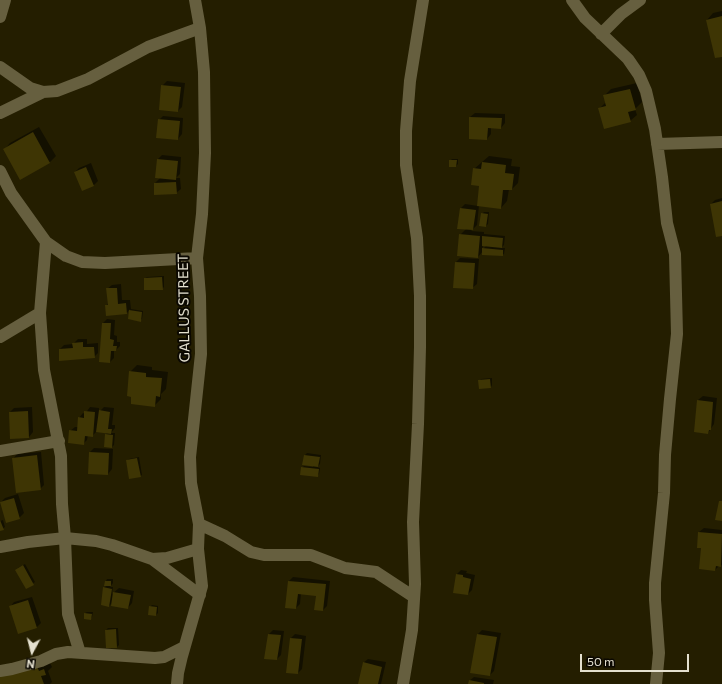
<!DOCTYPE html>
<style>
body{margin:0}
#map{position:relative;width:722px;height:684px;overflow:hidden;background:#241e00;font-family:Commissioner,sans-serif}
canvas{display:block}
.north{position:absolute;left:12px;top:632px;width:40px;height:40px;-webkit-text-stroke:3px #0b0801;paint-order:stroke;rotate:187deg;font-size:11px;font-weight:700;line-height:16px;text-align:center;color:#e4e0cf}
.north::after{content:'';display:block;margin:auto;width:14px;height:18px;background:#e4e0cf;clip-path:polygon(50% 0,100% 100%,50% 72%,0 100%)}
.scale{position:absolute;left:580px;top:654px;width:109px;height:18px;box-sizing:border-box;border:2px solid #e4e0cf;border-top:0;padding-left:5px;font-size:12px;line-height:14px;white-space:nowrap;color:#e4e0cf;-webkit-text-stroke:3px #0b0801;paint-order:stroke}
</style>
<div id="map">
<canvas width="722" height="684"></canvas>
<div class="north">N</div>
<div class="scale">50 m</div>
</div>
<script>
const ctx = document.querySelector('canvas').getContext('2d');
ctx.lineJoin = 'round';
function paint(path, color) { ctx.fillStyle = color; ctx.fill(path, 'evenodd'); }
const poly = rows => new Path2D(rows.map(r => 'M' + r).join(''));
function trace(path, color, width, dash) { ctx.strokeStyle = color; ctx.lineWidth = width; ctx.lineCap = dash ? 'butt' : 'round'; ctx.setLineDash(dash || []); ctx.stroke(path); }
function write(font, color, halo, rows, align = 'center') {
  ctx.font = font + ' Commissioner,sans-serif'; ctx.lineWidth = 4; ctx.setLineDash([]); ctx.textBaseline = 'middle'; ctx.strokeStyle = halo; ctx.fillStyle = color; for (const [text, x, y, turn = 0] of rows) {
    ctx.save(); ctx.translate(x, y); ctx.rotate((+turn || 0) * Math.PI / 180); ctx.textAlign = isNaN(turn) ? turn : align; if (halo) ctx.strokeText(text, 0, 0); ctx.fillText(text, 0, 0); ctx.restore();
  }
}
paint(poly([
 [722,11,722,56,707,20,713,13],
 [167,81,185,83,182,107,178,111,162,86],
 [637,83,642,102,635,109,637,115,630,121,600,108,606,102,604,96,611,89],
 [475,113,505,114,505,123,501,128,491,127,491,134,487,139,470,117],
 [163,116,183,118,182,134,178,139,159,120],
 [39,127,56,156,50,162,4,150,10,143],
 [162,155,181,157,180,174,176,178,180,178,181,189,176,193,155,194,155,183,161,177,158,159],
 [489,156,512,159,511,166,520,167,518,183,512,189,509,189,507,201,501,208,479,205,477,225,471,231,484,232,484,234,505,236,504,245,501,248,505,248,504,254,502,255,483,251,478,257,460,235,466,229,461,208,465,204,478,206,480,185,474,169],
 [483,245,487,245,482,250],
 [452,159,458,159,458,164,456,166,450,161],
 [91,163,98,181,94,185,82,190,75,172,79,168],
 [722,198,722,235,711,204,715,200],
 [484,212,489,212,488,224,486,226,482,214],
 [460,258,479,259,477,284,472,288,456,262],
 [164,276,164,287,162,289,145,278,147,277],
 [121,284,122,300,130,300,131,309,143,311,142,319,140,320,129,319,130,309,127,313,106,306,109,303,107,289,112,285],
 [107,319,115,320,114,335,117,336,117,342,120,342,120,346,116,350,114,350,114,358,110,362,103,323],
 [78,339,87,339,87,344,98,343,98,353,94,357,60,349,64,345,73,344],
 [137,365,152,367,152,370,168,372,166,389,161,394,161,399,154,406,130,372],
 [492,378,492,385,491,387,479,381,481,379],
 [703,396,717,398,714,424,708,433,698,400],
 [32,407,33,432,29,437,11,438,10,412,14,408],
 [90,407,99,408,99,412,104,407,114,408,112,425,115,425,115,428,111,433,115,433,114,445,112,447,106,434,108,432,97,431,92,436,88,435,87,440,83,444,70,431,75,427,78,427,79,418,83,413,85,414],
 [94,448,113,449,112,469,108,474,90,452],
 [41,452,44,485,40,489,13,459,17,454],
 [307,453,321,455,320,464,317,467,320,468,319,474,317,476,302,468,304,466,313,467,313,465,304,464,305,455],
 [139,457,142,475,140,476,127,460,129,459],
 [18,494,24,513,19,518,1,502,5,498],
 [3,520,5,527,0,530,0,521],
 [704,528,722,530,722,565,719,566,715,570,702,547,698,547,699,532],
 [25,564,35,582,26,588,18,568],
 [461,570,467,571,466,573,475,575,472,590,468,594,454,592,457,574],
 [293,577,330,581,327,606,323,610,317,595,301,593,300,604,296,608,289,581],
 [107,579,113,579,113,583,110,587,113,587,112,594,119,588,134,591,132,603,128,608,113,602,109,606,104,588,107,585,106,581],
 [32,597,41,623,37,627,19,633,10,607,14,602],
 [152,605,158,606,158,613,156,615,150,607],
 [87,612,93,612,92,617,90,619,85,613],
 [108,628,118,628,119,645,117,647,106,630],
 [273,630,284,631,281,655,277,659,265,658,269,634],
 [482,630,501,633,494,671,490,675,472,672,478,634],
 [295,634,306,636,302,669,298,673,291,638],
 [368,659,386,662,381,684,359,684,363,663],
 [50,663,52,667,48,671,52,682,50,684,0,684,0,675],
 [474,677,494,680,493,684,469,684,469,681]
]), '#0007');
paint(poly([
 [722,16,722,57,715,58,706,20],
 [161,85,181,87,178,112,159,110],
 [630,89,636,110,628,112,631,122,604,129,598,108,606,106,603,95],
 [469,117,502,118,501,129,488,128,487,140,469,139],
 [158,119,180,121,178,140,156,138],
 [33,132,50,163,20,180,3,149],
 [157,159,178,161,176,180,155,178],
 [449,160,457,160,456,167,449,167],
 [482,162,506,165,505,173,514,174,512,190,503,190,501,209,477,206,479,186,471,185,473,168,481,169],
 [86,167,94,186,82,191,74,172],
 [176,182,177,194,154,195,154,183],
 [722,201,722,236,716,237,710,204],
 [460,208,476,210,473,230,457,229],
 [481,213,488,214,486,227,479,226],
 [459,234,480,236,478,258,457,256],
 [482,236,503,238,502,248,482,246],
 [482,248,503,250,503,256,482,255],
 [455,262,475,263,473,289,453,288],
 [162,277,163,290,144,290,144,278],
 [106,288,117,288,118,304,126,303,127,314,106,316,105,305,108,305],
 [129,310,142,312,141,322,128,319],
 [102,323,111,323,110,339,114,340,113,346,117,346,116,351,111,351,110,363,99,362],
 [83,342,83,347,94,347,95,358,59,361,59,349,73,348,72,343],
 [129,371,146,373,146,377,162,378,160,397,156,396,155,407,131,404,131,397,127,396],
 [490,379,491,388,479,389,478,380],
 [697,400,713,402,711,430,709,430,708,434,694,432],
 [99,410,110,412,108,429,112,429,111,434,96,432],
 [28,411,29,438,10,439,9,412],
 [84,411,95,412,93,437,85,436,84,445,68,443,69,430,77,431,78,417,84,418],
 [105,434,113,435,112,448,104,447],
 [89,452,109,453,108,475,88,474],
 [37,455,41,490,16,493,12,458],
 [304,455,320,457,318,467,302,465],
 [137,458,141,477,129,479,126,460],
 [301,467,319,469,318,477,300,475],
 [14,498,20,519,6,523,0,502],
 [719,501,722,501,722,521,715,520],
 [0,520,4,530,0,531],
 [698,532,722,534,721,567,716,566,715,571,699,569,701,548,697,548],
 [23,565,34,585,26,589,15,570],
 [456,574,463,575,463,577,471,579,468,595,453,593],
 [105,581,111,581,111,586,104,586],
 [288,581,326,584,323,611,314,610,316,596,298,594,296,609,285,608],
 [103,587,112,589,109,607,101,605],
 [113,592,131,595,128,609,111,606],
 [28,600,37,628,18,634,9,606],
 [149,606,157,607,156,616,148,615],
 [84,613,92,614,91,620,84,619],
 [116,629,117,648,106,648,105,630],
 [268,634,281,635,277,660,264,659],
 [477,634,497,637,490,676,470,673],
 [290,638,302,639,298,674,286,673],
 [363,662,382,667,378,684,358,684],
 [36,664,39,671,44,669,46,675,41,676,44,684,0,684,0,676],
 [469,680,484,683,484,684,468,684]
]), '#3e3504');
trace(poly([
 [572,0,585,18,628,59,639,75,646,91,655,129,662,177,667,223,675,254,677,334,670,399,665,455,664,493,655,583,655,600,659,653,656,684],
 [0,17,5,0],
 [601,34,621,14,640,0],
 [0,67,30,88,43,92,57,91,88,79,148,47,200,28],
 [0,113,43,92],
 [657,144,722,142],
 [0,171,11,193,46,242,66,256,82,262,105,263,197,258],
 [46,242,40,313,44,370,61,456,62,504,65,538,68,614,80,653],
 [0,337,40,313],
 [0,451,59,441],
 [199,524,225,536,251,552,264,555,311,555,345,568,376,572,414,597],
 [0,547,28,542,65,538,96,541,112,545,152,559,167,558,198,549],
 [152,559,200,595],
 [0,671,12,669,41,661,56,654,68,652,155,658,164,657,184,647],
 [177,684,178,673,182,656,202,586,198,549,199,524,191,483,190,457,201,354,200,296,197,258,202,214,205,153,204,72,200,28,195,0],
 [403,684,412,630,415,584,413,522,418,424,420,347,420,296,417,238,406,165,406,131,410,81,423,0]
]), '#665f3f', 12);
write('14px', '#e4e0cf', '#0b0801', [
 ["GALLUS STREET",184,308,-91]
]);
</script>
